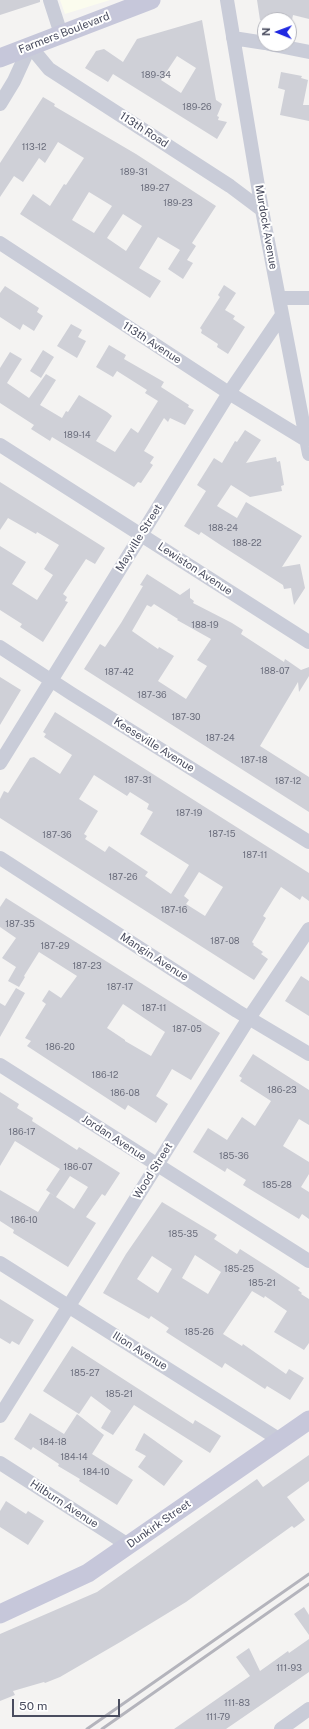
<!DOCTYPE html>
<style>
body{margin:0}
#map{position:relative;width:309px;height:1729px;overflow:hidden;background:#f4f3f2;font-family:"Public Sans",sans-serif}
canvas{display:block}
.north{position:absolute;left:257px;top:12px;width:40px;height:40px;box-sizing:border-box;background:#fff;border:1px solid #b7b8bf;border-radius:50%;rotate:271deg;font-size:11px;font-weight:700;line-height:16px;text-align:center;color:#4a4d5f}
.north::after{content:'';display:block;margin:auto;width:14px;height:18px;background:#1f28e1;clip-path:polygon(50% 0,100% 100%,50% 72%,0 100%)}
.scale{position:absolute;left:12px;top:1699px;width:108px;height:18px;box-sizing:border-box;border:2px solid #4a4d5f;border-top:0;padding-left:5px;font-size:12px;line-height:14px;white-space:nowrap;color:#4a4d5f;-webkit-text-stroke:3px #fff;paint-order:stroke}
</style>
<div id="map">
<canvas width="309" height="1729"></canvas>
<div class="north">N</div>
<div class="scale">50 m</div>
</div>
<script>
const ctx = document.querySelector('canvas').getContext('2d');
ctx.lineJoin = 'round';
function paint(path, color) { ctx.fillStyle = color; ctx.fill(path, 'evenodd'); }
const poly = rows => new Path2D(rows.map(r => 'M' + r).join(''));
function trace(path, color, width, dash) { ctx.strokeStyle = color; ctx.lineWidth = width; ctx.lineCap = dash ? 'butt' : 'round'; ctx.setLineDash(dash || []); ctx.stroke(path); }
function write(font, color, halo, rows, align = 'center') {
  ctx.font = font + ' "Public Sans",sans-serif'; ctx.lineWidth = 4; ctx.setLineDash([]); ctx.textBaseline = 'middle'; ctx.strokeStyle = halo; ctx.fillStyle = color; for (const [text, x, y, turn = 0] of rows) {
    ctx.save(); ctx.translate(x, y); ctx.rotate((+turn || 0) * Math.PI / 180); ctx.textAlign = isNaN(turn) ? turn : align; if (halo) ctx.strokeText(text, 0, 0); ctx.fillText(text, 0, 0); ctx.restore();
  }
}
paint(poly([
 [60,0,110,0,65,14]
]), '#fbfcee');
paint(poly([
 [0,0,40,0,40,2,0,15],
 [257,0,309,0,309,19,293,15,292,20,260,20],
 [202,20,216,100,222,104,217,116,219,117,218,120,227,122,217,139,113,74,108,82,85,68,96,51,104,49,123,62,137,39],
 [177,56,196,68,181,93,161,80],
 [281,72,302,76,301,78,308,80,303,105,309,105,309,121,280,115,285,90,278,88],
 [43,97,55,104,54,106,136,154,216,206,192,243,196,246,187,260,193,263,183,279,168,269,180,250,158,237,139,268,161,281,150,298,20,214,33,194,50,206,64,184,66,185,84,158,58,142,45,163,39,158,23,182,14,176,0,197,0,163],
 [89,192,112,206,94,233,72,220],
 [123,214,142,226,126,251,107,238],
 [224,285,236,293,225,310,235,316,233,319,245,327,228,354,217,347,218,344,201,333,202,330,200,328,220,297,218,295],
 [5,286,39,308,37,312,43,316,34,331,23,324,20,330,0,317,0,293],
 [71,324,82,330,78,337,86,341,77,358,57,346],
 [109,345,126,355,124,359,164,382,161,387,189,405,188,407,194,410,185,425,170,418,168,422,164,418,144,451,154,457,150,463,153,465,141,483,138,482,134,487,52,437,50,441,31,429,34,425,0,403,0,368,10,352,22,359,7,383,29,398,46,374,56,380,40,405,62,418,66,411,68,412,79,395,107,412,112,416,96,441,115,452,131,428,138,433,158,401,145,393,147,390,117,371,113,377,96,367],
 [43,350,54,357,41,378,30,371],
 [245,430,261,440,246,463,276,457,277,462,280,461,284,485,281,486,282,491,250,497,231,485,217,506,237,518,246,502,302,536,282,567,300,564,305,588,294,605,291,588,284,589,283,585,222,546,201,532,199,535,184,526,206,491,197,485,214,458,222,463,235,441,237,442],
 [0,482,105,548,95,564,86,559,63,594,67,597,65,601,68,602,43,642,20,627,22,624,0,610,0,546,26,562,12,584,37,600,53,575,44,569,59,545,37,532,36,534,8,518,0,530],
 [147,574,180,595,190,588,190,598,194,601,193,603,232,623,243,630,241,634,284,662,285,659,301,670,309,667,309,676,299,692,298,682,260,746,309,777,309,812,84,669,100,644,105,647,121,623,143,586,140,585],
 [154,604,178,619,177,620,211,639,197,660,207,666,186,699,158,681,174,656,159,647,158,649,132,631,147,605,151,607],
 [0,677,21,690,0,725],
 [55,712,309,873,309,901,302,896,300,900,281,887,263,916,266,918,252,942,254,944,253,945,263,952,261,954,268,959,254,980,0,818,0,799,4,791,8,793,30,758,34,757,60,774,72,755,44,737,46,734,43,732],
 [94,775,127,796,130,792,149,804,147,809,153,812,140,834,189,865,171,894,145,876,148,872,109,846,105,852,85,839,87,836,84,834,98,811,79,799],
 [199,872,223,887,205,916,186,904,189,900,184,896],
 [6,898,220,1033,191,1080,172,1069,156,1096,168,1104,156,1123,128,1105,125,1110,27,1046,31,1041,25,1038,46,1004,42,1001,49,990,61,998,77,976,39,952,24,976,25,977,19,987,8,981,16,967,2,958,16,938,0,927,0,907],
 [123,1004,165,1032,151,1056,125,1041,125,1040,107,1028],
 [301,976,309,981,309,1016,285,1001],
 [16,988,25,993,0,1037,0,1003,5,1006],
 [253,1054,309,1090,309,1125,299,1119,283,1146,309,1162,309,1174,301,1187,309,1192,309,1219,302,1214,299,1219,243,1185,246,1180,227,1168,225,1172,193,1152,208,1128,227,1140,242,1117,255,1126,271,1101,240,1081,242,1078,239,1076],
 [0,1092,19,1104,17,1108,33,1118,32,1121,77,1150,79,1147,120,1173,105,1196,102,1194,86,1217,96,1223,68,1267,13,1233,14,1230,0,1221,0,1190,38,1212,50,1193,74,1209,88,1187,70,1176,56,1197,46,1190,60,1169,15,1141,0,1166],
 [162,1202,217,1235,214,1239,237,1254,240,1249,273,1270,300,1288,298,1290,302,1293,301,1294,309,1299,309,1343,304,1350,274,1332,287,1311,265,1296,264,1298,252,1291,223,1334,242,1346,243,1344,286,1374,289,1369,304,1378,290,1400,267,1386,265,1389,225,1363,222,1368,166,1332,169,1328,151,1316,149,1319,103,1293,126,1254],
 [195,1255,221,1272,208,1294,182,1278],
 [152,1256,172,1269,158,1293,137,1279],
 [0,1299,34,1320,19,1345,12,1341,10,1344,0,1338],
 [72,1346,193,1424,195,1420,221,1436,210,1453,134,1405,113,1435,101,1428,111,1411,91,1396,79,1414,43,1391],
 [30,1413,64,1434,77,1414,104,1435,92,1454,133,1480,117,1505,79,1481,80,1479,58,1466,59,1464,33,1447,31,1450,14,1439],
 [144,1433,183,1461,164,1486,138,1467,146,1456,135,1450],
 [309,1455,309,1481,287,1497,305,1520,294,1528,292,1526,186,1602,122,1641,60,1677,45,1683,44,1682,13,1691,15,1695,0,1701,0,1634,97,1592,257,1479,263,1487],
 [6,1501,26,1514,28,1511,44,1521,28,1545,0,1527,0,1511],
 [304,1607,309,1615,309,1635,294,1614],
 [309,1639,309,1672,226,1729,174,1729,250,1676,236,1657,249,1648,260,1671,288,1651,289,1653]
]), '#cfd0d7');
trace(poly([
 [50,0,61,34],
 [227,0,262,210,309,454],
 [233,38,265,43],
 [269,44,309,52],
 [0,104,14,81,30,46,49,69,230,186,262,210],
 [0,243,229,393,306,440],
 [279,298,309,298],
 [0,445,309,642],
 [0,647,72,694,309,842],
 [0,763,229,393,282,315],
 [0,858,237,1011,309,1054],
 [0,1065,309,1261],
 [0,1263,280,1440],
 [0,1416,249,1018,309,929],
 [0,1463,128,1545],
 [281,1729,309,1709]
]), '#c9ccd8', 14);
trace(poly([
 [0,58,151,0],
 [0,1614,88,1573,309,1420]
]), '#c6c7da', 19);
trace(poly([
 [87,1729,309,1574],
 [102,1729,309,1584]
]), '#b4b4bc', 3);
write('9px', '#6b6e7d', null, [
 ["189-34",156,75],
 ["189-26",197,107],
 ["113-12",34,147],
 ["189-31",134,172],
 ["189-27",155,188],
 ["189-23",178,203],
 ["189-14",77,435],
 ["188-24",223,528],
 ["188-22",247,543],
 ["188-19",205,625],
 ["188-07",275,671],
 ["187-42",119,672],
 ["187-36",152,695],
 ["187-30",186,717],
 ["187-24",220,738],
 ["187-18",254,760],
 ["187-31",138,780],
 ["187-12",288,781],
 ["187-19",189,813],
 ["187-15",222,834],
 ["187-36",57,835],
 ["187-11",255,855],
 ["187-26",123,877],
 ["187-16",174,910],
 ["187-35",20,924],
 ["187-08",225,941],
 ["187-29",55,946],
 ["187-23",87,966],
 ["187-17",120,987],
 ["187-11",154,1008],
 ["187-05",187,1029],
 ["186-20",60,1047],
 ["186-12",105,1075],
 ["186-23",282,1090],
 ["186-08",125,1093],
 ["186-17",22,1132],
 ["185-36",234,1156],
 ["186-07",78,1167],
 ["185-28",277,1185],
 ["186-10",24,1220],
 ["185-35",183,1234],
 ["185-25",239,1269],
 ["185-21",262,1283],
 ["185-26",199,1332],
 ["185-27",85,1373],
 ["185-21",119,1394],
 ["184-18",53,1442],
 ["184-14",74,1457],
 ["184-10",96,1472],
 ["111-93",289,1668],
 ["111-83",237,1703],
 ["111-79",218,1717]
]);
write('11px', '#4a4d5f', '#fff', [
 ["Farmers Boulevard",64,33,-21],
 ["113th Road",144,130,33],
 ["Murdock Avenue",266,227,80],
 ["113th Avenue",152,343,33],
 ["Mayville Street",139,538,-58],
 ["Lewiston Avenue",195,569,33],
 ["Keeseville Avenue",154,745,32],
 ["Mangin Avenue",154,957,33],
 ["Jordan Avenue",114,1138,33],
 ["Wood Street",153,1171,-58],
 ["Ilion Avenue",140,1351,32],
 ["Hilburn Avenue",64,1504,33],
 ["Dunkirk Street",159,1524,-35]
]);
</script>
